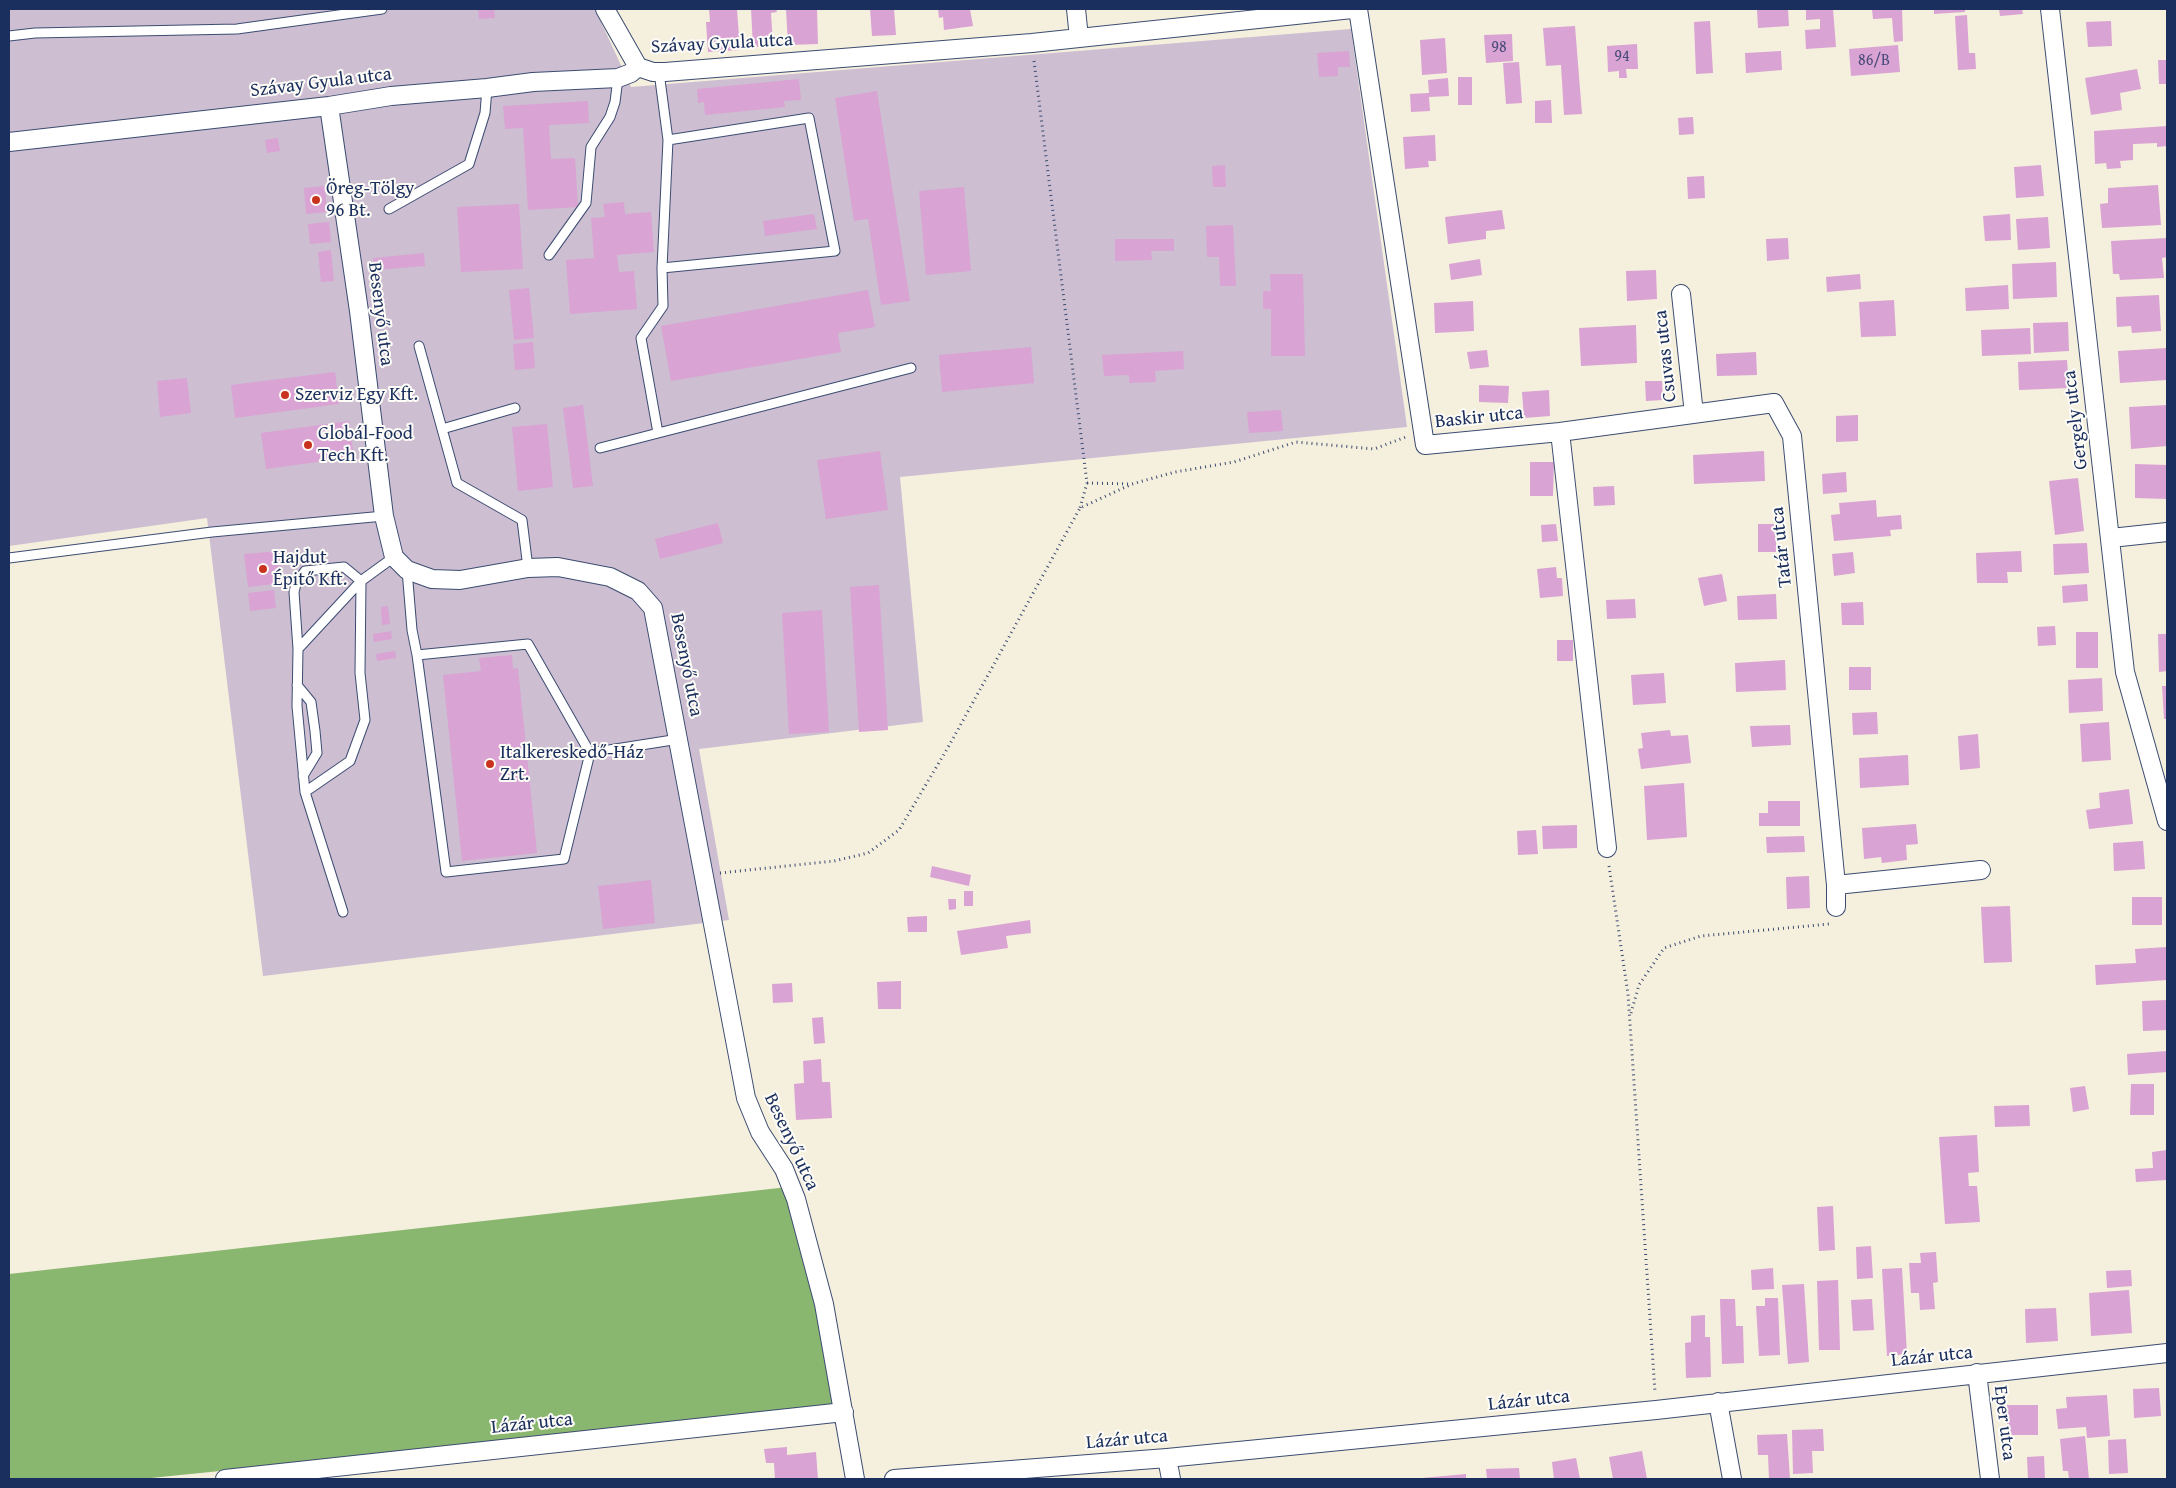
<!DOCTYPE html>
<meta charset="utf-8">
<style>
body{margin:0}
#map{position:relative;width:2176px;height:1488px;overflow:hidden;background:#f5efdd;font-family:"Gentium Book Plus",serif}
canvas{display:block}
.frame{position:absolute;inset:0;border:10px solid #1b2f5e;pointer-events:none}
</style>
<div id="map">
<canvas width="2176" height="1488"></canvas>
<div class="frame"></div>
</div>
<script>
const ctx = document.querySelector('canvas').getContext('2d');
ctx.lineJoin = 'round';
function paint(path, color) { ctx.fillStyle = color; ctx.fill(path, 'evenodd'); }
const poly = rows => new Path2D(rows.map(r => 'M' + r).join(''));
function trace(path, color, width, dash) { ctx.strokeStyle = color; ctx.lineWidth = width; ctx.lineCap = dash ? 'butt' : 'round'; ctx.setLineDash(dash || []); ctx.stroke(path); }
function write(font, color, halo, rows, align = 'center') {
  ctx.font = font + ' "Gentium Book Plus",serif'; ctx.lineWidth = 4; ctx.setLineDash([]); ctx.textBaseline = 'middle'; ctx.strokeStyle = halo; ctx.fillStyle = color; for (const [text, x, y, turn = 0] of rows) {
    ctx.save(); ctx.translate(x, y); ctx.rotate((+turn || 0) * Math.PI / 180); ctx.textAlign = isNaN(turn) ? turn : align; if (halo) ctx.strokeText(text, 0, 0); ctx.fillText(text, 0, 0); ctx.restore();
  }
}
paint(poly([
 [9,9,595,9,631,87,1351,29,1407,427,900,477,923,722,699,749,729,920,263,976,207,518,9,546]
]), '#cdbed2');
paint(poly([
 [797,1186,833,1409,141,1479,9,1479,9,1274]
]), '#8ab770');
paint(poly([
 [478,9,494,9,495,18,479,19],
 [709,9,737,9,740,50,708,52,706,22,710,22],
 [751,9,776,9,777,12,771,13,773,46,753,47],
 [786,9,817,9,818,44,788,45],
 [870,9,894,9,896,35,872,36],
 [938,9,970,9,973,26,944,30,943,17,939,18],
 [1757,9,1788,9,1789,26,1758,28],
 [1806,9,1833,9,1836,47,1806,49,1805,30,1820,29,1820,19,1806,20],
 [1872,9,1902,9,1903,41,1894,42,1892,18,1873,19],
 [1934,9,1965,9,1965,12,1934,14],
 [1999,9,2022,9,2023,14,2000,16],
 [1967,15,1969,53,1975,53,1976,69,1958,70,1955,16],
 [1710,21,1713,73,1696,74,1694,22],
 [2111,21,2112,46,2088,47,2086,22],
 [1575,26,1582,114,1564,115,1561,65,1546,66,1543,28],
 [1512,34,1513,61,1486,63,1484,35],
 [1445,38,1447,73,1422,75,1420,40],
 [1637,44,1638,69,1626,69,1627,78,1619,78,1619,71,1608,72,1607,46],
 [1898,45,1900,72,1851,76,1849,49],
 [1349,51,1350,67,1338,67,1338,76,1319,77,1317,53],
 [1781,51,1782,70,1746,73,1745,53],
 [2158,60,2167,60,2167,84,2159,84],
 [1519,62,1522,103,1506,104,1503,63],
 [2137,69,2141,89,2120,93,2122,110,2091,115,2085,78],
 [1458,77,1472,77,1472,105,1458,105],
 [1448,78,1449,96,1429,97,1430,111,1411,112,1410,94,1429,93,1428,80],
 [799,79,801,100,784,101,785,107,705,115,704,102,698,103,697,89],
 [877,91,910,301,881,305,868,219,854,221,835,98],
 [1551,100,1552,123,1535,123,1535,101],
 [588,101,589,123,549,125,551,159,575,158,578,207,528,210,523,128,505,129,503,106],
 [1693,117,1694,134,1679,135,1678,118],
 [2167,126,2167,146,2157,147,2157,143,2133,144,2133,160,2120,161,2121,168,2107,169,2106,163,2095,164,2094,131],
 [1435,135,1436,161,1428,161,1429,167,1405,169,1403,137],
 [278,138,280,151,267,153,265,140],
 [1225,165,1226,187,1213,187,1212,166],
 [2041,165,2044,196,2016,198,2014,167],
 [1704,176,1705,198,1688,199,1687,177],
 [2158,185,2161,225,2102,228,2100,204,2108,203,2108,188],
 [325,186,327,212,306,214,304,188],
 [964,187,971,271,926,275,919,191],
 [624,202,625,214,651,212,654,252,617,255,619,272,634,271,637,309,570,314,566,260,594,258,591,218,605,217,603,204],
 [519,204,523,269,461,272,457,207],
 [1502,210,1505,229,1486,231,1486,239,1448,244,1445,217],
 [814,214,817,229,765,236,763,221],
 [2010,214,2011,240,1985,241,1983,216],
 [2048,217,2050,248,2018,250,2016,219],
 [329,222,331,242,310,244,308,224],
 [1233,225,1236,286,1220,286,1219,257,1207,257,1206,226],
 [1788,238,1789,259,1767,261,1766,239],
 [2167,238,2167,257,2162,258,2164,278,2120,280,2119,274,2113,274,2111,241],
 [1115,239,1174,239,1174,251,1151,251,1152,260,1115,261],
 [331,250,334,281,321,282,318,252],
 [424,253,425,266,375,270,373,258],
 [1480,259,1482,275,1451,280,1449,264],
 [2056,262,2057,297,2013,299,2012,264],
 [1656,270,1657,299,1627,301,1626,271],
 [1270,274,1303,274,1305,356,1271,356,1271,309,1263,309,1263,291,1271,291],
 [1860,274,1861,289,1827,292,1826,277],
 [2008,285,2009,309,1966,311,1965,288],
 [529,288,534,338,514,340,509,290],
 [868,290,875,327,838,333,841,352,671,381,661,326],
 [2159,295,2161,331,2132,333,2131,326,2117,327,2116,297],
 [1894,300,1896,336,1861,337,1859,302],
 [1473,301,1474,331,1435,333,1434,303],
 [2068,322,2069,351,2034,353,2033,323],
 [1636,325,1637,363,1581,366,1579,328],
 [2030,328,2031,354,1982,356,1981,330],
 [533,342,535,368,515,370,513,344],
 [1031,347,1034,383,942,392,939,355],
 [2167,348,2167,380,2120,383,2118,351],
 [1487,350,1489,367,1470,369,1467,352],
 [1183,351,1184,369,1155,371,1156,382,1129,383,1129,375,1104,376,1102,355],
 [1756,352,1757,375,1717,376,1716,354],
 [2067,360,2069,388,2019,390,2018,362],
 [335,372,339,404,235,418,231,385],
 [187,378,191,413,160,417,157,381],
 [1645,381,1662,381,1663,400,1646,401],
 [1479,385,1509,386,1508,403,1479,402],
 [1549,390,1550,416,1524,418,1522,392],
 [583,405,593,486,573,488,563,408],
 [2167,405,2167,446,2131,449,2129,407],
 [1281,410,1283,431,1249,433,1247,412],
 [1858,415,1858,441,1836,442,1836,416],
 [349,421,354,457,266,469,261,433],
 [547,424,553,487,518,491,512,427],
 [880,451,888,510,826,519,817,460],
 [1764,451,1765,481,1694,484,1693,455],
 [1530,462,1554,462,1553,496,1530,496],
 [2135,464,2167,465,2167,499,2135,498],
 [1846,472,1847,492,1823,494,1822,474],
 [2078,478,2084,531,2055,535,2049,481],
 [1614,486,1615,505,1594,506,1593,487],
 [1876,500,1877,517,1901,515,1902,529,1890,530,1891,536,1834,541,1831,515,1840,514,1839,503],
 [718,523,723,543,660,559,655,539],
 [1556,524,1558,541,1542,542,1541,525],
 [1758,524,1776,524,1776,552,1758,552],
 [2087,543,2089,573,2054,575,2053,544],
 [279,551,283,583,248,587,244,554],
 [2021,551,2022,572,2007,572,2008,583,1977,583,1976,553],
 [1853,552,1855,573,1834,576,1832,554],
 [1556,567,1557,578,1562,578,1563,596,1540,598,1537,569],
 [1722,574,1727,601,1704,606,1698,578],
 [2087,584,2088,601,2063,603,2062,586],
 [879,585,888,730,859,732,850,587],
 [274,590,276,608,250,611,248,593],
 [1776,594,1777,619,1738,620,1737,596],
 [1635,599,1636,618,1607,619,1606,600],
 [1863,602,1864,625,1842,625,1841,603],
 [388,606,390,624,382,625,381,607],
 [822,610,829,732,789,734,782,613],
 [2055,626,2056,645,2038,646,2037,627],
 [391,631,392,639,374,642,373,634],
 [2076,632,2098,632,2098,668,2076,668],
 [2158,634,2167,634,2167,671,2159,672],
 [1557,640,1573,640,1573,661,1557,661],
 [395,651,396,658,377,661,376,654],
 [512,655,513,669,518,668,537,853,462,861,443,675,481,671,479,658],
 [1785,660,1786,690,1736,692,1735,663],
 [1849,667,1871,667,1871,690,1849,690],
 [1664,673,1666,703,1633,705,1631,675],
 [2102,678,2103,711,2069,713,2068,680],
 [2162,686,2167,686,2167,719,2164,719],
 [1877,712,1878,734,1853,735,1852,713],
 [2109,722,2111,760,2082,762,2080,724],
 [1790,725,1791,745,1752,747,1750,726],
 [1670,730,1671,736,1688,735,1691,763,1641,769,1638,749,1643,748,1641,733],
 [1978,734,1980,768,1960,770,1958,736],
 [1908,755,1909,785,1860,788,1859,758],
 [1684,783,1687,837,1647,840,1644,786],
 [2129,789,2133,824,2089,829,2086,810,2100,808,2099,793],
 [1768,801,1800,801,1800,826,1759,826,1759,813,1768,813],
 [1916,824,1918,844,1906,845,1907,860,1882,863,1881,857,1864,859,1862,828],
 [1577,825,1577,848,1543,849,1542,826],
 [1536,830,1538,854,1518,855,1517,831],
 [1804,836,1805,852,1767,853,1766,837],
 [2143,841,2145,869,2114,871,2113,843],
 [932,866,971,875,969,886,930,877],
 [1809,876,1810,908,1787,909,1786,877],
 [651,880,655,923,603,929,598,886],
 [964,891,973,891,973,906,964,906],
 [2132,897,2162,897,2162,925,2132,925],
 [948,899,956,899,956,909,949,910],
 [2010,906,2012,962,1984,963,1981,907],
 [927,916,927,932,908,932,907,917],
 [1030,920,1031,933,1006,936,1008,948,961,955,957,931],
 [2167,947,2167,980,2096,985,2095,965,2136,963,2135,949],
 [901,981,901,1009,878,1009,877,982],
 [792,983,793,1002,773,1003,772,984],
 [2167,1000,2167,1030,2143,1031,2142,1001],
 [823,1017,825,1043,814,1044,812,1018],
 [2167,1051,2167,1072,2128,1075,2127,1054],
 [821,1059,822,1082,830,1082,832,1118,796,1120,794,1084,804,1083,803,1061],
 [2131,1084,2154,1084,2154,1115,2130,1115],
 [2085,1086,2089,1109,2073,1112,2070,1088],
 [2029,1105,2030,1126,1995,1127,1994,1106],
 [1977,1135,1979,1172,1968,1173,1969,1186,1977,1186,1980,1222,1945,1224,1939,1137],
 [2167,1150,2167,1180,2136,1182,2135,1169,2153,1168,2152,1152],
 [1833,1206,1835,1250,1819,1251,1817,1207],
 [1871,1246,1873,1278,1857,1279,1856,1247],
 [1936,1252,1938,1282,1933,1283,1935,1309,1920,1310,1919,1293,1911,1293,1909,1263,1921,1263,1920,1253],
 [1773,1268,1774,1289,1752,1290,1751,1270],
 [1902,1268,1907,1354,1887,1356,1882,1269],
 [2131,1270,2132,1286,2107,1288,2106,1271],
 [1838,1280,1840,1350,1819,1350,1817,1281],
 [1804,1284,1809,1362,1788,1364,1782,1285],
 [2129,1290,2132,1333,2091,1336,2089,1293],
 [1765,1298,1778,1298,1780,1355,1759,1356,1756,1306,1765,1306],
 [1720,1299,1735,1299,1736,1326,1743,1326,1744,1363,1722,1364],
 [1872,1299,1874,1330,1853,1331,1851,1300],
 [2056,1308,2058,1341,2026,1343,2025,1309],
 [1705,1315,1705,1337,1710,1337,1711,1377,1686,1378,1685,1343,1691,1342,1691,1316],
 [2159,1388,2161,1416,2134,1418,2133,1389],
 [2107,1395,2110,1436,2087,1438,2086,1427,2058,1429,2056,1409,2067,1408,2066,1397],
 [2007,1405,2038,1405,2038,1435,2007,1435],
 [1823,1429,1824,1451,1812,1451,1813,1473,1793,1474,1792,1430],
 [1787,1434,1790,1479,1769,1479,1768,1455,1758,1455,1757,1435],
 [2085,1436,2089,1479,2069,1479,2068,1471,2063,1471,2060,1439],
 [2126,1439,2128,1473,2109,1474,2108,1440],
 [787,1447,787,1455,816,1452,818,1479,775,1479,774,1463,766,1463,764,1449],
 [1642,1451,1647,1479,1613,1479,1609,1457],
 [2044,1456,2045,1479,2028,1479,2027,1457],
 [1576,1458,1580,1479,1554,1479,1552,1462],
 [1519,1468,1520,1479,1487,1479,1486,1469],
 [1466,1474,1466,1479,1422,1479,1422,1478]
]), '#d9a3d3');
const service = poly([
 [9,36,35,33,237,29,382,9],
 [389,209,469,164,485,113,487,88],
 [549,255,586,203,591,147,610,117,615,102,618,78],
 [662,268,835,251,809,118,668,140],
 [419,346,457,483,522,520,528,568],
 [442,429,515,408],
 [658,433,641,338,663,306,662,268,668,140,659,72],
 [600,448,911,368],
 [9,558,212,532,384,516],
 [407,570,412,630,417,655,528,644,590,753,564,859,446,872,417,655],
 [298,649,361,581,394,557],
 [297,685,311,702,315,731,317,753,303,776],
 [590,753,679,739],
 [305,792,350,761,365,720,360,673,361,581],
 [343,912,305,792,297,706,298,649,294,592,296,584,305,571,344,567,361,581]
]);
const minor = poly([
 [605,9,638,67],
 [1076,9,1079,38],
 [1358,9,1425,445,1560,432,1607,848],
 [2050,9,2125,672,2167,821],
 [638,67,653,72,665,72,1032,43,1352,9],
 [329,106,359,311,384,516,394,557,407,570,432,579,460,580,528,568,558,567,610,577,638,591,653,608,746,1098,760,1132,784,1169,796,1199,824,1304,855,1479],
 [9,142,329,106,391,96,487,88,533,82,618,78,631,73,638,67],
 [1681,294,1694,414],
 [1560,432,1774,403,1792,436,1836,885,1836,907],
 [2111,538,2167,532],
 [1836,885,1981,870],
 [1977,1373,1990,1479],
 [1718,1402,1732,1479],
 [1167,1458,1171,1479],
 [225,1479,844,1412],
 [894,1479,1167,1458,1656,1410,2167,1353]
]);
trace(service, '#3c4c71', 11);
trace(minor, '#3c4c71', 20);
trace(poly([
 [1034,61,1087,483,1080,508],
 [1087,483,1129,484],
 [1609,866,1628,994,1655,1392],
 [720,873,834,861,868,853,899,830,950,744,1080,508,1132,484,1175,472,1234,462,1296,442,1374,449,1406,437],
 [1631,1013,1639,985,1664,948,1701,936,1829,924]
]), '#3c4c71', 3, [1, 4]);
trace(service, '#fff', 9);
trace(minor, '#fff', 18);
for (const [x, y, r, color] of [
 [316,200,5,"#c8321e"],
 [285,395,5,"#c8321e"],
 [308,445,5,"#c8321e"],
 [263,569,5,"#c8321e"],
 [490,764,5,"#c8321e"]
]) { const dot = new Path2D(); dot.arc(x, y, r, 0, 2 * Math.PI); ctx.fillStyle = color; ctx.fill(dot); trace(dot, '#fdfcf7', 2); }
write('16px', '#4a4c7b', null, [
 ["98",1499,48],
 ["94",1622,57],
 ["86/B",1874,61]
]);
write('19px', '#1b2f5e', '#fdfcf7', [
 ["Szávay Gyula utca",722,44,-3],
 ["Szávay Gyula utca",321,83,-7],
 ["Besenyő utca",380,314,83],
 ["Csuvas utca",1666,356,-96],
 ["Baskir utca",1479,418,-6],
 ["Gergely utca",2076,420,-97],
 ["Tatár utca",1782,547,-96],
 ["Besenyő utca",686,665,79],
 ["Besenyő utca",791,1142,65],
 ["Lázár utca",1932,1357,-6],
 ["Lázár utca",1529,1401,-6],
 ["Eper utca",2004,1423,83],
 ["Lázár utca",532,1424,-6],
 ["Lázár utca",1127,1440,-5]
]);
write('19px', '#1b2f5e', '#fdfcf7', [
 ["Öreg-Tölgy",326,189],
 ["96 Bt.",326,211],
 ["Szerviz Egy Kft.",295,395],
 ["Globál-Food",318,434],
 ["Tech Kft.",318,456],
 ["Hajdut",273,558],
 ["Épitő Kft.",273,580],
 ["Italkereskedő-Ház",500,753],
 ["Zrt.",500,775]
], 'left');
</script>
